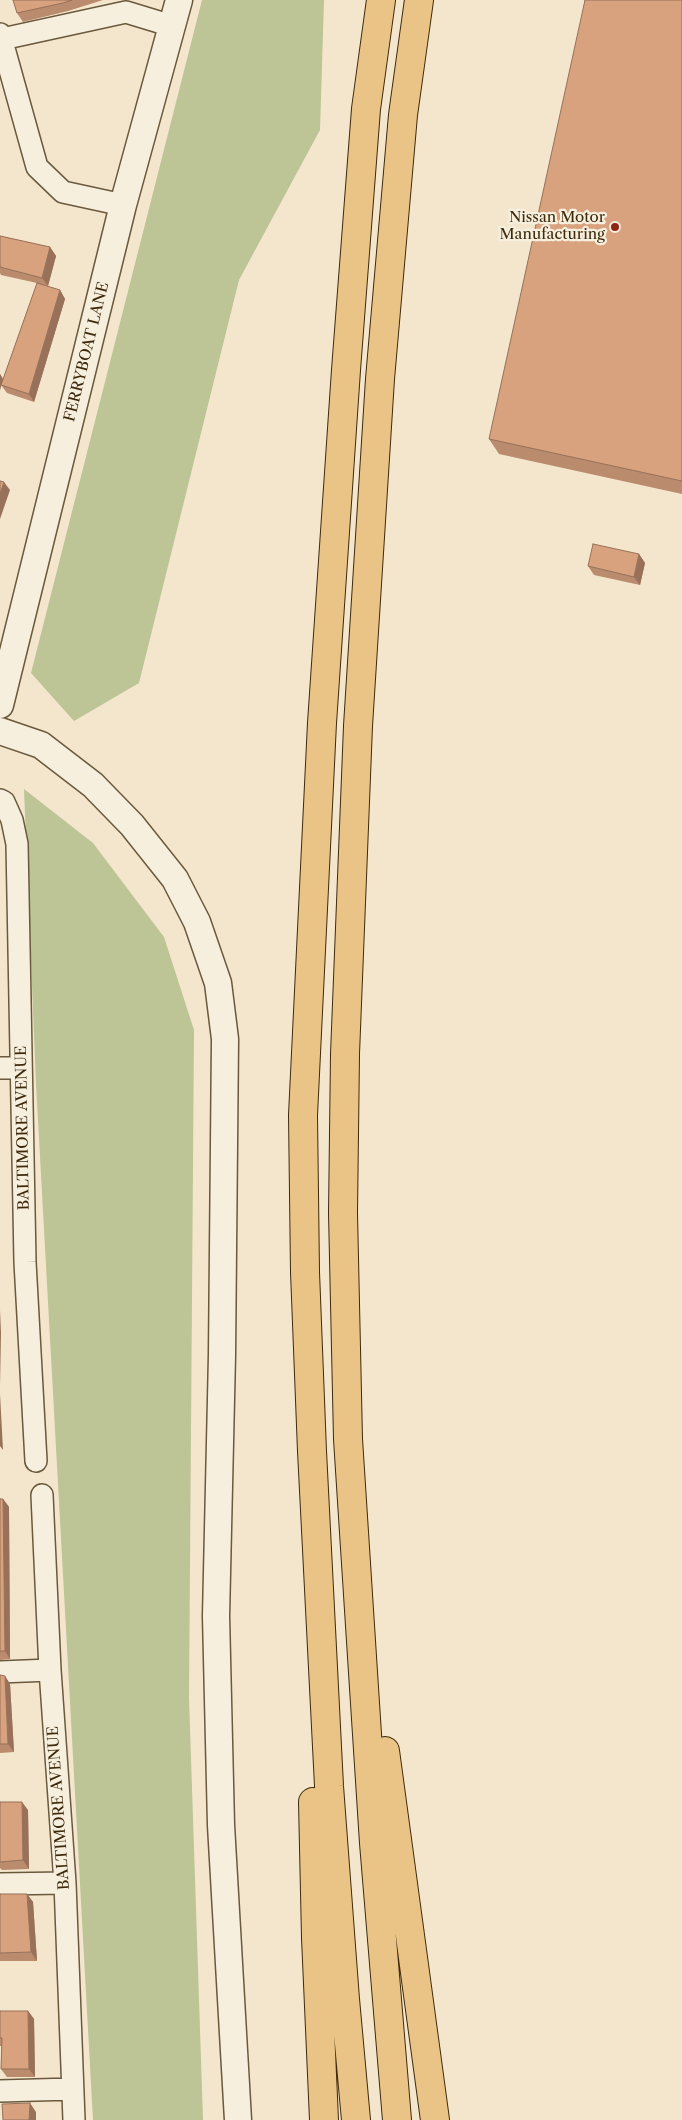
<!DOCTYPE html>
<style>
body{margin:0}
canvas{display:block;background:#f3e6cc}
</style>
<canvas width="682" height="2120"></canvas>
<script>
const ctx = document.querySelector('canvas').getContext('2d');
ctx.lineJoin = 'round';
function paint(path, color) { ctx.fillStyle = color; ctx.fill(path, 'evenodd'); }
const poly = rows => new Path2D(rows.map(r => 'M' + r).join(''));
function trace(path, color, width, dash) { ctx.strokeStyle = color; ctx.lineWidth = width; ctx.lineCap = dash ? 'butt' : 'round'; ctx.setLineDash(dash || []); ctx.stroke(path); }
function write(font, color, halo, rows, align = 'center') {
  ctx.font = font + ' "Libre Caslon Text",serif'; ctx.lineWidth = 4.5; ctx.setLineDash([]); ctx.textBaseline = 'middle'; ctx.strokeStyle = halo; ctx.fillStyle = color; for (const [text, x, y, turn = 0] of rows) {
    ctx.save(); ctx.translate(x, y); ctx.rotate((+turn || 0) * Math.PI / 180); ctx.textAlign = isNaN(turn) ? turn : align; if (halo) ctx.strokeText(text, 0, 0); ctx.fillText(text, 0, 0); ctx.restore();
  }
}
paint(poly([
 [202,0,324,0,320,130,239,280,139,683,74,721,31,673],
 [24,789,93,843,164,937,194,1030,189,1698,203,2120,93,2120,36,1084]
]), '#bdc496');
const minor = poly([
 [0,34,37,167,63,192,123,205],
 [2,39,126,12,172,26],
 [0,800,4,802,12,820,17,844,25,1262,36,1461],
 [0,1068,21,1068],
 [42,1495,50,1670,65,1883,74,2120],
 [0,1672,50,1670],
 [0,1884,65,1883],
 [0,2091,72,2089]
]);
const tertiary = poly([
 [0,705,123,205,179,0],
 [0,731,41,745,93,785,132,825,175,879,197,922,218,983,225,1039,222,1355,216,1616,221,1825,238,2120]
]);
const trunk = poly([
 [385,1751,435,2120],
 [313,1802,316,1938,324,2120],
 [356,2120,345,1999,329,1786,312,1451,305,1272,303,1115,322,723,346,370,366,109,381,0],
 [397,2120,374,1843,348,1439,343,1213,345,1054,358,726,380,379,403,115,419,0]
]);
trace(minor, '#6a593c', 24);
trace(tertiary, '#6a593c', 29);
trace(trunk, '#3d2a0c', 30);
trace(minor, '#f7efde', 21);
trace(tertiary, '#f7efde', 26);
trace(trunk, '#eac386', 28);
paint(poly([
 [13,0,103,0,68,11,23,22,17,13],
 [682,0,682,494,499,454,489,439],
 [0,236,50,247,56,256,48,286,40,284,60,290,65,299,34,402,7,393,1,385,0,390,0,374,3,379,37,283,1,275,0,273],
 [639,554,645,563,640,585,594,575,588,566],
 [0,1499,3,1499,9,1507,10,1659,0,1660],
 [0,1675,5,1676,10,1684,14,1752,0,1753],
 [0,1802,28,1810,29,1869,2,1870,0,1868],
 [0,1894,27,1894,33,1902,37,1961,0,1961],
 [0,2011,28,2011,34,2019,35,2077,7,2077,1,2069,2,2046,0,2046]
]), '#ba8b6d');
paint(poly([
 [50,247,56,256,48,286,42,278],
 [60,290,65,299,34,402,29,394],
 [0,374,3,379,0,390],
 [4,482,10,490,0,519,0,494],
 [639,554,645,563,640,585,634,577],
 [0,1310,1,1333,0,1386],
 [0,1394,3,1450,0,1446],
 [3,1499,9,1507,10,1659,5,1651],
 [5,1676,10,1684,14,1752,8,1744],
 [22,1802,28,1810,29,1869,23,1860],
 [27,1894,33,1902,37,1961,31,1952],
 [28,2011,34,2019,35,2077,29,2069],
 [30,2103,36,2112,36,2120,29,2120]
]), '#977159');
const building = poly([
 [13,0,72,0,63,3,17,13,13,0],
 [585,0,682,0,682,481,489,439,585,0],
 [0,236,50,247,42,278,0,267,0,236],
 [37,283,60,290,29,394,1,385,37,283],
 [0,481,4,482,0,494,0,481],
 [593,544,639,554,634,577,588,566,593,544],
 [0,1499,3,1499,5,1651,0,1651,0,1499],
 [0,1675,5,1676,8,1744,0,1744,0,1675],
 [0,1802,22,1802,23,1860,0,1862,0,1802],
 [0,1894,27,1894,31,1952,0,1953,0,1894],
 [0,2011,28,2011,29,2069,1,2069,2,2038,0,2038,0,2011],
 [30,2103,29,2120,3,2120,2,2104,30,2103]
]);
paint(building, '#d8a27f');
trace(building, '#977159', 1);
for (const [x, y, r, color] of [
 [615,227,5,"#8f2418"]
]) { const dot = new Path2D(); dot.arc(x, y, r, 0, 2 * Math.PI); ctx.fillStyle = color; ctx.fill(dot); trace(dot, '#f7efde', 2); }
write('15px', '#3d2a0c', '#f7efde', [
 ["Nissan Motor",605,218],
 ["Manufacturing",605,235]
], 'right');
write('15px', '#3d2a0c', '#f7efde', [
 ["FERRYBOAT LANE",87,352,-76],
 ["BALTIMORE AVENUE",23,1128,-91],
 ["BALTIMORE AVENUE",59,1808,-94]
]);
</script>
